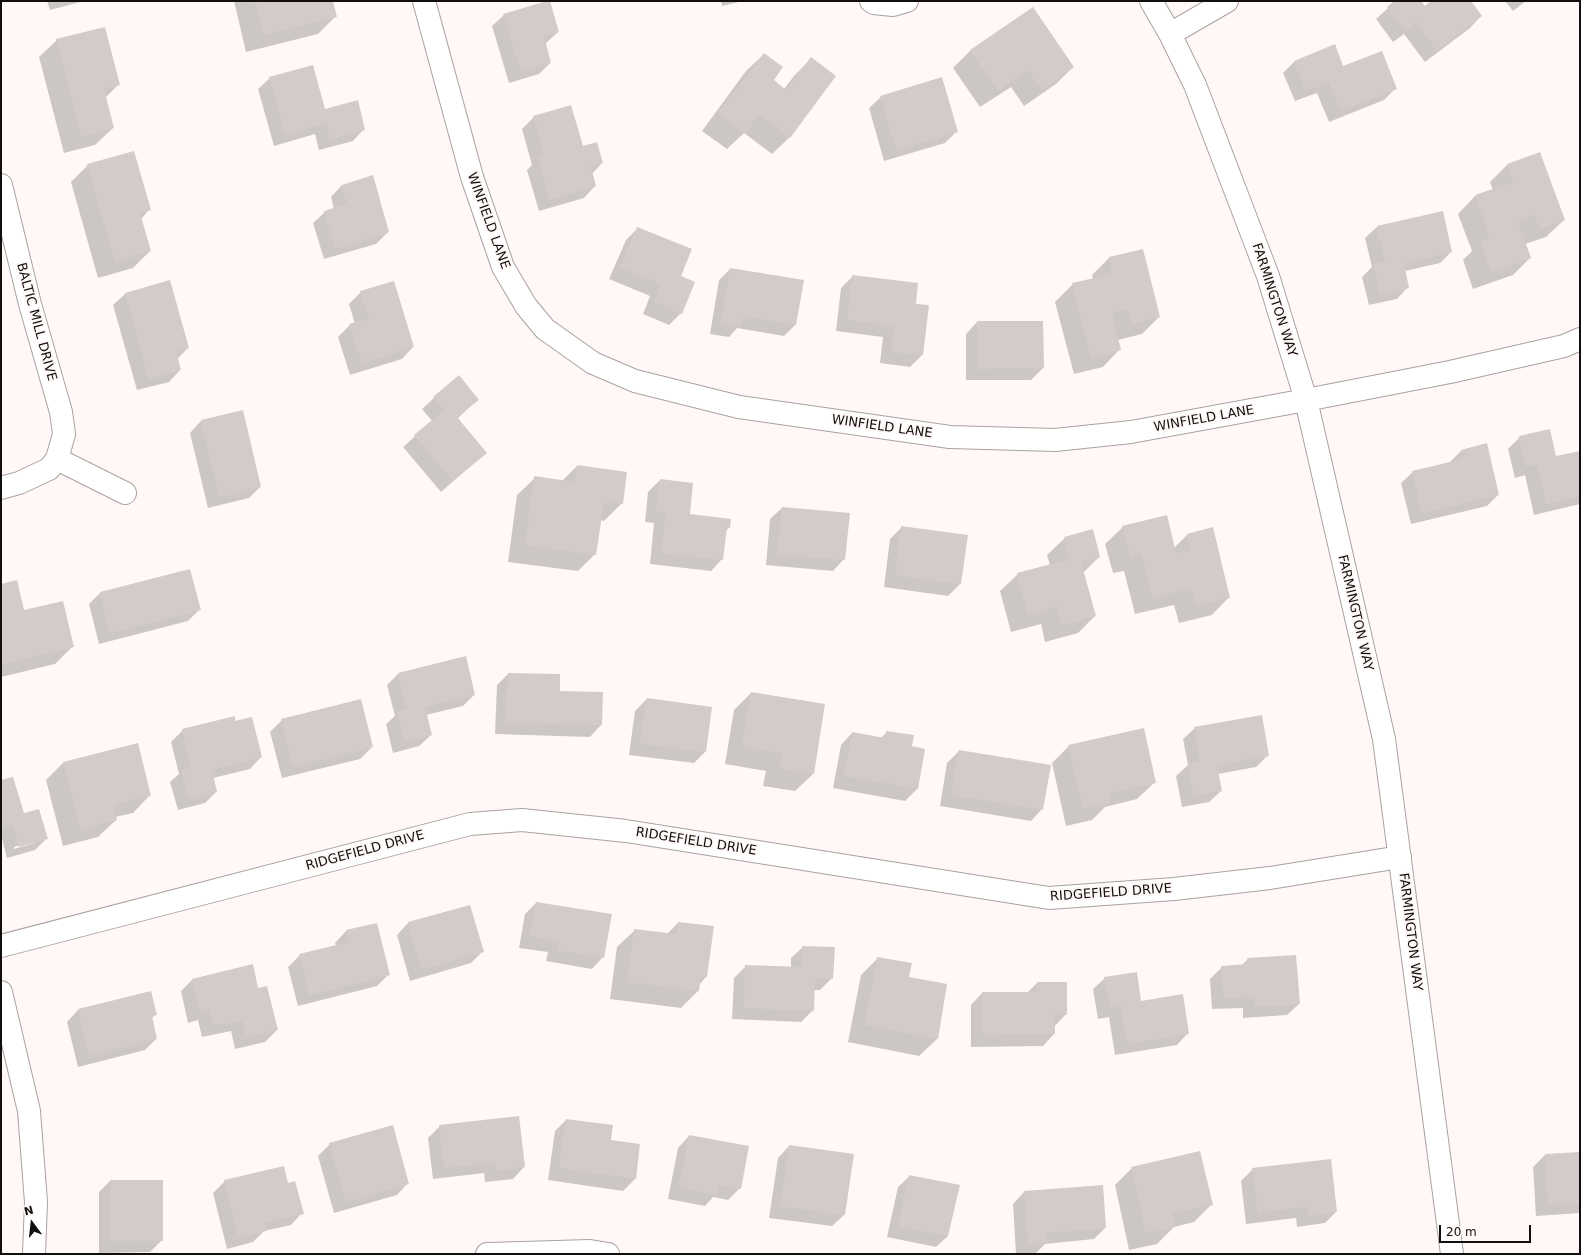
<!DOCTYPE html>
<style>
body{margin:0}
#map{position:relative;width:1581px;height:1255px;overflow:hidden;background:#fff8f7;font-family:"DejaVu Sans",sans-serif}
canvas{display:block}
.frame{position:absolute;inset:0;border:2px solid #110f0e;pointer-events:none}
.north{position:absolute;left:12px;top:1203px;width:40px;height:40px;-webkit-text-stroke:3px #fff8f7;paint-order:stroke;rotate:345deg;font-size:11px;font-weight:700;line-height:16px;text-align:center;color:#110f0e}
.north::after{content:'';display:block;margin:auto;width:14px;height:18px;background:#110f0e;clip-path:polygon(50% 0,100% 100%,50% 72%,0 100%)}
.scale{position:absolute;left:1439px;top:1225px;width:92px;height:18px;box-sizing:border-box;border:2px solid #110f0e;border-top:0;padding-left:5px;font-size:12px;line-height:14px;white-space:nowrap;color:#110f0e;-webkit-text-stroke:3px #fff8f7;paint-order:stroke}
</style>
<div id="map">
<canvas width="1581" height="1255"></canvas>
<div class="frame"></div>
<div class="north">N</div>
<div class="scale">20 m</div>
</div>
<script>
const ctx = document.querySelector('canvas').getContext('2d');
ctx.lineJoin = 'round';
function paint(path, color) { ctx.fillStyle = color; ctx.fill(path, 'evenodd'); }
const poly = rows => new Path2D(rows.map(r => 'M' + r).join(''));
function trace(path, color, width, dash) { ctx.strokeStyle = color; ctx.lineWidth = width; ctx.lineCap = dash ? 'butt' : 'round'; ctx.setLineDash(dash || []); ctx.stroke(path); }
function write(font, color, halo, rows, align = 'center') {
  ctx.font = font + ' "DejaVu Sans",sans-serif'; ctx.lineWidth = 4; ctx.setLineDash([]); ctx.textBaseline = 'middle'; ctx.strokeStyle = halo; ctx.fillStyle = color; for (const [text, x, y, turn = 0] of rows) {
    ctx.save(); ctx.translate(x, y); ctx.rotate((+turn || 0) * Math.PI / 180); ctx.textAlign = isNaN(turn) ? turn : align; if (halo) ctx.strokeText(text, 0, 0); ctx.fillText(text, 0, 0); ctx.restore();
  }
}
paint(poly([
 [47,1,84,1,50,10],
 [234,1,332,1,336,16,318,34,246,52],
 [721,1,743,1,722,6],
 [1396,1,1420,1,1424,7,1432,1,1470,1,1481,16,1470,28,1425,62,1404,34,1393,42,1376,19],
 [1505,1,1526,1,1513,11],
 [1033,8,1073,67,1056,84,1024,106,1011,87,980,107,953,68,970,51],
 [504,15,558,32,545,44,550,63,539,74,509,83,492,26],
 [57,40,119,84,105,98,113,128,95,145,64,153,39,57],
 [764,54,772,80,784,89,794,76,811,59,790,137,772,154,744,133,727,149,702,131,746,71],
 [1295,61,1343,68,1395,89,1384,100,1329,122,1317,93,1295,101,1283,73],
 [270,78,324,110,364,129,353,141,319,150,315,134,274,146,258,89],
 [881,97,957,131,945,143,884,161,869,108],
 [534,117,582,147,602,163,592,174,595,186,584,198,539,211,527,170,532,165,522,129],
 [1540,153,1564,220,1546,237,1525,244,1530,258,1513,275,1473,289,1463,260,1472,251,1458,214,1475,196,1493,190,1490,182,1507,165],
 [88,165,150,209,141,219,150,251,133,268,98,278,71,182],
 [342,185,388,232,376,244,324,259,313,223,325,212,334,209,331,197],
 [1442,212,1451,252,1440,263,1405,271,1408,287,1397,299,1369,305,1362,277,1372,267,1365,238,1377,227],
 [638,228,681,313,669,325,643,314,650,296,609,279,626,240],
 [1142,250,1159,317,1142,334,1118,340,1120,349,1103,367,1074,374,1055,302,1073,284,1093,279,1092,275,1109,258],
 [730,269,795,325,784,336,737,328,729,337,710,334,719,280],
 [853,276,915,305,928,306,922,355,910,367,880,363,883,337,836,331,841,288],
 [169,281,188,348,177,359,180,370,169,382,137,390,113,305,125,294],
 [361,292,413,347,402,359,350,375,338,337,350,325,355,324,349,304],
 [977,322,1043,368,1031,380,966,380,966,334],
 [434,398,478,399,457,419,485,453,441,492,403,447,432,421,422,409],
 [201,421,260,487,249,498,208,508,190,433],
 [1520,437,1555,457,1580,452,1580,504,1534,515,1525,475,1515,478,1508,449],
 [1461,451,1498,495,1487,506,1411,524,1401,483,1413,472,1450,462],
 [577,466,622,503,604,521,600,520,595,554,578,571,508,562,517,495,535,478,562,481],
 [660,480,689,515,729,527,726,531,722,559,711,571,650,564,654,523,645,522,648,492],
 [782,508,849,514,844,559,833,571,766,565,770,519],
 [902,527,967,536,960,584,948,596,884,587,890,539],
 [1123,527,1174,548,1187,535,1213,529,1229,597,1212,615,1179,623,1174,605,1135,614,1124,571,1113,573,1105,544],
 [1065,538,1099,557,1083,573,1095,616,1078,633,1045,642,1041,624,1011,632,1000,591,1018,574,1050,565,1047,555],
 [16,582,23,611,73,646,55,664,1,677,1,585],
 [100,593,200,609,188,621,99,644,89,604],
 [398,674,474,695,463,706,426,715,431,735,419,746,393,753,386,724,395,716,387,685],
 [508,674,559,692,601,725,590,737,495,734,497,685],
 [751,693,813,774,795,791,763,786,766,771,725,764,734,710],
 [647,699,705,752,694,763,629,755,635,711],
 [282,720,372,747,360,759,282,778,270,732],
 [235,723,261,757,250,769,213,778,216,792,205,803,178,810,170,782,179,774,171,742,183,730],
 [1195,728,1268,755,1256,767,1218,774,1221,791,1209,802,1182,807,1176,776,1188,765,1183,739],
 [887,732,910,747,923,749,917,789,905,801,833,788,841,745,852,733,881,738],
 [1069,746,1155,782,1137,799,1105,807,1092,820,1066,826,1052,763],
 [959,751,1042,809,1031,821,940,806,947,763],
 [63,763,150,795,133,813,115,817,116,820,98,837,63,846,46,780],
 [1,781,23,814,47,838,35,850,7,858,1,835],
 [34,841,34,843,14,849,14,847],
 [536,903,603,957,592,969,546,961,548,952,519,948,525,914],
 [408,923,482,952,471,963,410,981,397,935],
 [678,923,713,927,706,977,699,985,698,991,681,1008,610,999,617,947,635,930,667,934],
 [346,931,388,975,377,986,298,1006,288,967,300,955,336,946,335,943],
 [803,947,832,978,820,990,814,990,813,1010,801,1022,732,1019,734,978,746,966,791,968,791,958],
 [878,958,908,978,937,1039,919,1056,848,1042,861,975],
 [1248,959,1299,1004,1287,1015,1243,1018,1243,1008,1212,1009,1210,979,1222,967,1241,966],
 [1105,978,1141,1002,1188,1033,1177,1045,1115,1055,1109,1017,1098,1019,1093,989],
 [193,979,258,989,277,1030,265,1042,235,1049,231,1031,202,1037,198,1020,188,1023,181,991],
 [1037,983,1066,1014,1054,1027,1054,1034,1043,1046,971,1047,971,1005,982,993,1027,993],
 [151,992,156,1014,151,1019,156,1039,145,1050,78,1067,67,1022,78,1010],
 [566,1120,610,1141,639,1145,635,1179,623,1191,548,1180,555,1131],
 [440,1126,524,1167,513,1179,485,1182,484,1173,433,1179,428,1138],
 [689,1136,740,1188,728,1200,713,1197,705,1206,668,1199,678,1148],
 [330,1144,408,1183,397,1195,334,1213,318,1156],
 [789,1146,844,1215,832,1226,769,1218,778,1158],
 [1580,1153,1580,1213,1536,1216,1533,1167,1545,1155],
 [1132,1168,1211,1205,1194,1222,1174,1227,1157,1244,1129,1250,1115,1185],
 [1253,1169,1336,1212,1325,1223,1297,1227,1296,1218,1246,1224,1241,1181],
 [910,1176,948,1236,936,1247,887,1237,898,1187],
 [110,1181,162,1240,150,1252,99,1253,99,1192],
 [225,1181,287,1184,302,1213,291,1225,264,1231,253,1242,227,1249,213,1193],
 [1024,1192,1105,1228,1094,1239,1045,1244,1035,1254,1016,1254,1013,1204]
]), '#0003');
paint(poly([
 [255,1,333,1,337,17,263,35],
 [547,1,550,1,559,32,544,36,551,63,521,72,503,14],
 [1394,1,1421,1,1425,6,1431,1,1471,1,1482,16,1437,51,1416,23,1405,31,1387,7],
 [1033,7,1074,67,1042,90,1028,70,998,91,970,50],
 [105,27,120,85,104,89,114,128,81,136,56,39],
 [1335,44,1343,66,1382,51,1397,89,1341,111,1329,82,1306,91,1294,61],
 [764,53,783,67,774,80,786,90,811,57,836,76,790,138,759,114,745,133,718,113],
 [313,65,325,109,358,100,365,130,331,139,326,123,285,135,269,77],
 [942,77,958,132,896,150,880,96],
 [571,105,583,146,597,142,603,163,591,167,596,186,550,200,538,158,544,156,533,116],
 [134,151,151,210,140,213,151,251,115,262,87,164],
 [1540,152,1565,220,1540,229,1534,215,1518,221,1531,258,1491,272,1480,242,1490,238,1475,195,1513,182,1507,164],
 [373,175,389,232,335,249,324,211,347,204,342,185],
 [1443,211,1452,252,1404,263,1409,288,1380,295,1373,264,1385,262,1377,226],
 [637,227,692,249,681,276,695,282,682,314,654,302,661,284,620,267],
 [1143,249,1160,317,1132,324,1127,309,1112,313,1121,350,1091,357,1072,283,1112,274,1109,257],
 [730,268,804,280,796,325,743,316,741,326,721,323],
 [852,275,918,283,916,304,929,305,923,355,891,352,894,326,847,320],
 [170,280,189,348,176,352,181,370,149,379,125,293],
 [394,281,414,347,362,364,349,324,369,319,360,291],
 [977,321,1043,321,1044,368,977,369],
 [459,375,479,400,457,417,487,453,453,481,414,435,444,410,433,397],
 [243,410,261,487,220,497,201,420],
 [1550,429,1556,456,1580,451,1580,496,1546,504,1537,464,1526,467,1519,436],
 [1487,443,1499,495,1422,513,1412,471,1463,459,1461,450],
 [577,465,627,472,623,504,604,502,596,555,525,545,534,476,575,482],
 [660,479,693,483,690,514,731,519,730,528,727,527,723,560,661,553,666,512,656,511],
 [782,507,850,513,845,560,777,554],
 [1167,515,1176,553,1190,550,1187,534,1213,527,1230,598,1196,606,1191,588,1152,598,1141,554,1130,557,1122,526],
 [901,526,968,535,961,584,895,575],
 [1093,529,1100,557,1081,562,1096,616,1062,625,1058,607,1028,615,1017,573,1070,559,1064,537],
 [190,569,201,610,110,633,100,592],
 [17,580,24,610,63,601,74,647,2,664,1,584],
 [466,656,475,695,425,707,432,735,405,742,397,712,407,709,398,673],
 [508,673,560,674,560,691,603,692,602,725,506,723],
 [751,692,825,704,814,774,780,769,782,753,742,747],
 [647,698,712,707,706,752,640,744],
 [361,699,373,747,293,767,281,719],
 [1262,715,1269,756,1217,765,1222,791,1193,796,1188,764,1200,762,1194,727],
 [235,716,235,721,252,717,262,757,212,770,217,792,189,799,181,770,191,767,182,729],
 [1144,728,1156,783,1108,793,1110,803,1083,809,1068,745],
 [886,731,914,735,912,746,925,749,918,789,844,776,852,732,885,738],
 [138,743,151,796,113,805,117,820,80,830,63,762],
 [959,750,1051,765,1043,810,951,795],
 [13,777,24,813,39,809,48,839,19,847,13,824,1,828,1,780],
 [536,902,612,914,604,958,557,950,559,941,530,936],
 [470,905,484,952,421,970,408,922],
 [678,922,714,926,707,977,701,977,699,991,627,982,634,929,676,934],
 [377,923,390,975,309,995,299,954,349,942,346,930],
 [802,946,835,947,833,979,815,978,814,1011,744,1008,745,965,802,967],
 [1296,955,1300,1004,1255,1007,1254,996,1224,998,1221,966,1248,964,1247,958],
 [877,957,912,963,909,977,947,984,938,1039,865,1025],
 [253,964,258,988,267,986,278,1030,246,1038,242,1020,214,1026,210,1009,200,1012,192,979],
 [1137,972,1141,1001,1183,994,1189,1034,1127,1044,1121,1006,1110,1008,1104,977],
 [1037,982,1067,982,1067,1015,1055,1015,1055,1034,982,1035,982,992,1037,992],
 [151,991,157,1015,152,1016,157,1039,89,1056,78,1009],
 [519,1116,525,1167,496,1171,495,1162,444,1168,439,1125],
 [566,1119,613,1125,611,1140,640,1144,636,1179,559,1168],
 [393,1125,409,1184,346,1202,329,1143],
 [689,1135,749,1146,741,1189,719,1185,717,1195,679,1187],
 [789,1145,854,1154,845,1215,780,1206],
 [1200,1151,1213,1205,1172,1214,1175,1227,1146,1233,1131,1167],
 [1580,1152,1580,1203,1548,1205,1545,1154],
 [1331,1159,1337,1212,1309,1216,1308,1206,1258,1213,1252,1168],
 [284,1166,288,1183,295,1181,304,1214,264,1223,266,1231,238,1238,224,1180],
 [909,1175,960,1185,948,1236,898,1226],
 [110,1180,163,1180,163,1241,110,1241],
 [1103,1185,1106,1228,1047,1233,1047,1243,1028,1244,1024,1191]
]), '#d3cbca');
const minor = poly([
 [424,1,472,177,503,267,526,306,545,329,593,363,635,381,739,407,950,437,1055,440,1131,432,1306,400,1450,372,1564,346,1580,339],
 [871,1,874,3,893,5,907,1],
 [1151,1,1170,34,1195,85,1268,276,1306,400,1384,739,1452,1254],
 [1170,34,1227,1],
 [1,185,30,304,61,412,64,434,57,459,49,469,19,483,1,488],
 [57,459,125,493],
 [1,946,470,824,522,820,626,831,1049,898,1174,889,1270,878,1400,857],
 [1,992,29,1111,36,1202,34,1254],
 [487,1254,590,1251,608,1254]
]);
trace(minor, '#a9a2a0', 24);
trace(minor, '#fff', 22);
write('13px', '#110f0e', '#fff8f7', [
 ["WINFIELD LANE",488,221,70],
 ["FARMINGTON WAY",1274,300,72],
 ["BALTIC MILL DRIVE",36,322,75],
 ["WINFIELD LANE",1204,419,-10],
 ["WINFIELD LANE",882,427,8],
 ["FARMINGTON WAY",1355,613,77],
 ["RIDGEFIELD DRIVE",696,842,9],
 ["RIDGEFIELD DRIVE",365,851,-15],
 ["RIDGEFIELD DRIVE",1111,893,-4],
 ["FARMINGTON WAY",1410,932,83]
]);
</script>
